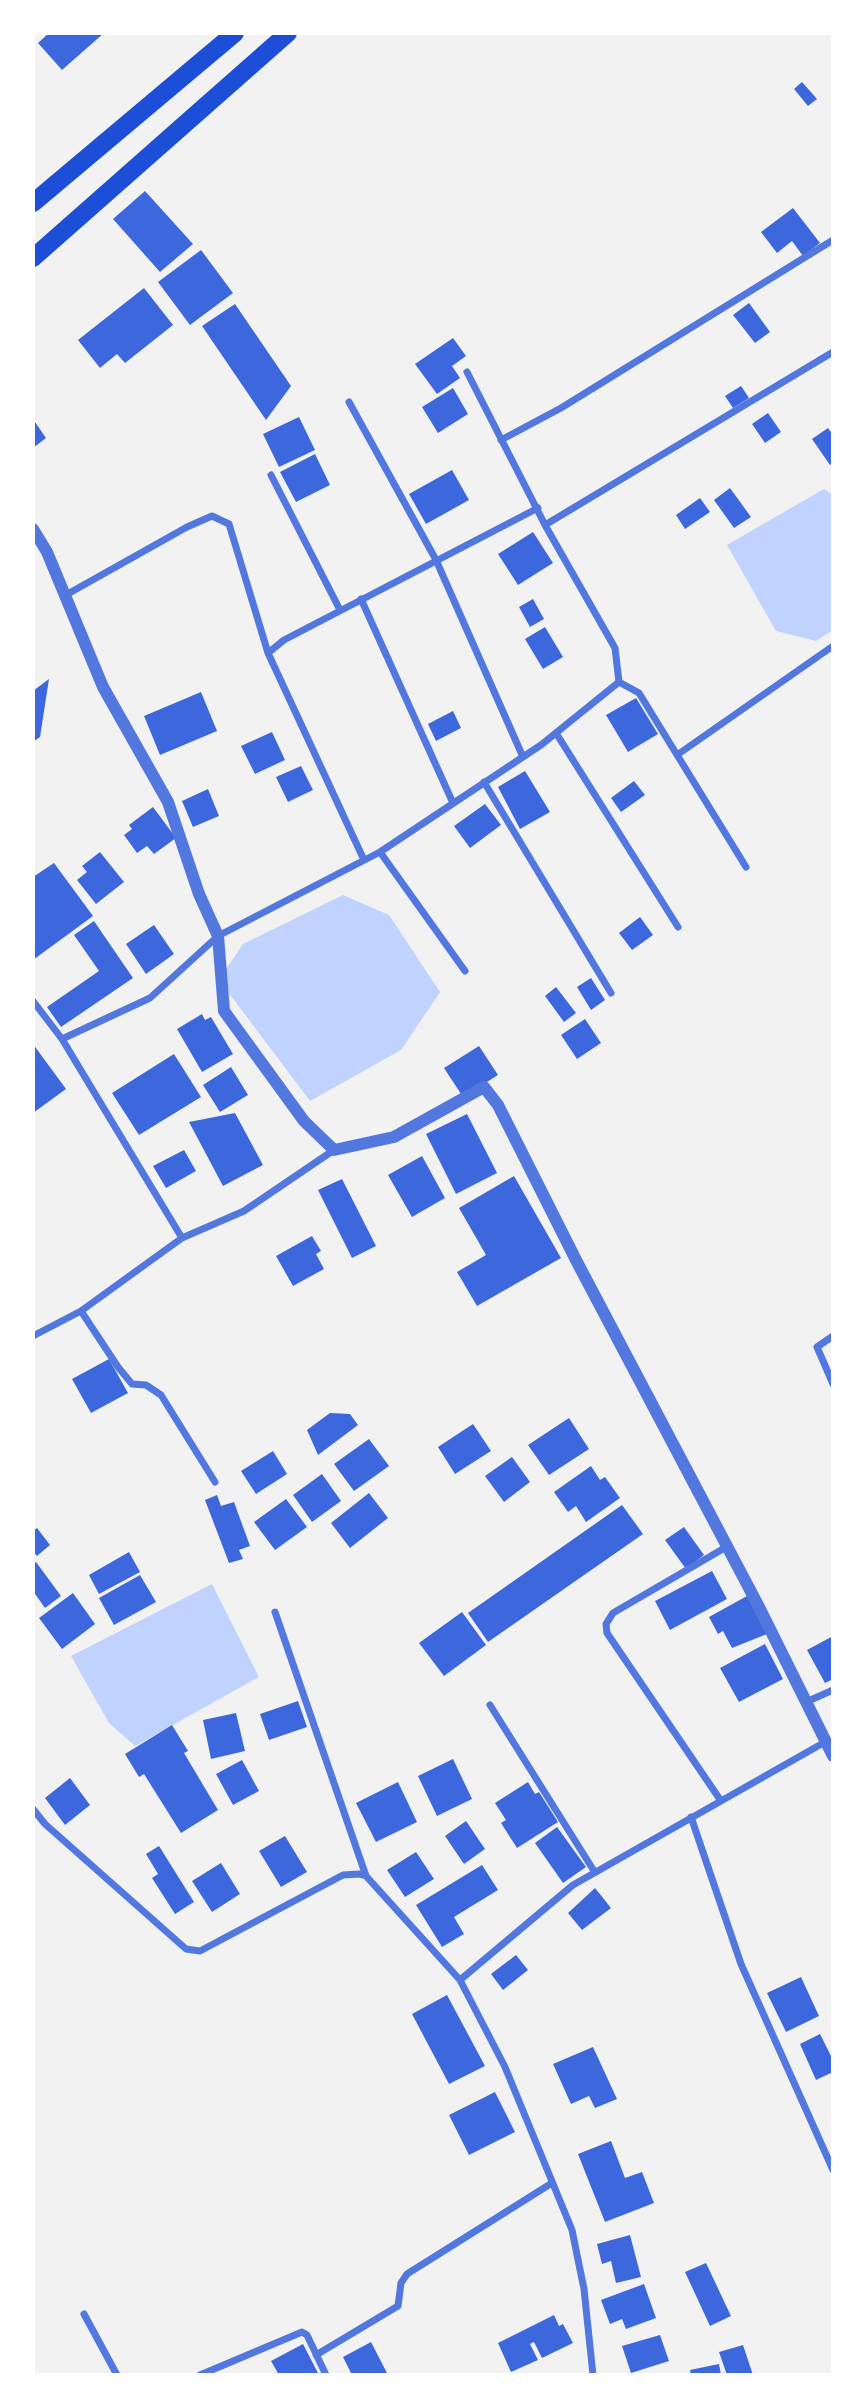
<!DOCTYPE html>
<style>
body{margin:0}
#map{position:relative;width:866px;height:2408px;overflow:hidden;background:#f2f2f2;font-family:Helvetica,sans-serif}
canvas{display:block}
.frame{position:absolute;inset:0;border:35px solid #fff;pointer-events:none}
</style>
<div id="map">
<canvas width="866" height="2408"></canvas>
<div class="frame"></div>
</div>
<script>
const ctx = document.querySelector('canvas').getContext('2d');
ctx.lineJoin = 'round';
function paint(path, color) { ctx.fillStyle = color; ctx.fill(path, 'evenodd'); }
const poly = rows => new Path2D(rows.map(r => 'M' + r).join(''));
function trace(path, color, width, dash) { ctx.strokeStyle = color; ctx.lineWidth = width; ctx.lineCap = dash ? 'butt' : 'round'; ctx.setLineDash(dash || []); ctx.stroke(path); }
paint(poly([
 [824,489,833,495,833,630,816,641,776,631,727,545],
 [343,895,389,915,440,992,401,1050,310,1101,219,980,243,944],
 [212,1584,259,1677,135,1746,109,1723,71,1656]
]), '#bfd3fe');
paint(poly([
 [49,33,104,33,62,70,38,43],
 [802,82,817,99,808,106,794,89],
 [145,191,193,244,160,272,113,219],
 [793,208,820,243,803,256,792,241,777,253,761,232],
 [201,250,233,293,190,325,158,282],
 [144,288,173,325,125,363,117,354,100,368,78,340],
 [749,303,770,332,755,343,733,315],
 [235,304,291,386,266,420,202,326],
 [453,338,466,356,452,366,460,378,437,394,415,364],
 [741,386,749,398,733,408,725,396],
 [453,388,468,414,438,433,422,407],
 [768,413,781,432,765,443,752,424],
 [299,417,315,450,279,467,263,434],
 [33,419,46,438,33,448],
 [828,428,833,435,833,463,830,465,812,439],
 [315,454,330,485,296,502,280,472],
 [452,470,469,500,426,524,409,494],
 [730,488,751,517,734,528,714,500],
 [700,498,710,512,685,529,676,515],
 [533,532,553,563,518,585,498,554],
 [533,599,544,619,530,627,519,607],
 [545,627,563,657,543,669,525,639],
 [49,679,40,737,33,742,33,691],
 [201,692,217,731,160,755,144,716],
 [636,698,658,734,628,752,606,715],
 [453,711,461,728,436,741,428,724],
 [272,732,285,760,255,774,241,746],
 [301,766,313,790,288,802,276,777],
 [525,771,550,812,520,829,498,787],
 [634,781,645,795,621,812,611,798],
 [208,789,219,816,193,827,182,801],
 [485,804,501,825,470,848,454,826],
 [153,807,176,838,154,854,147,846,137,853,124,835,132,829,129,825],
 [100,852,124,882,96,904,77,880,87,872,82,866],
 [54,863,93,916,33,960,33,877],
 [640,917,653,935,632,950,619,933],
 [94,921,133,978,61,1027,47,1007,99,971,74,935],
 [154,925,174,954,146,974,126,944],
 [591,978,605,1000,591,1010,577,987],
 [556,987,576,1013,564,1022,545,996],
 [202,1014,205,1020,211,1017,233,1054,202,1072,177,1029],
 [585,1019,601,1043,577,1059,561,1035],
 [33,1044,66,1089,33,1113],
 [479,1046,498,1075,463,1097,444,1068],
 [174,1054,201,1097,139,1135,112,1093],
 [231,1067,248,1095,220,1112,203,1085],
 [235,1113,263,1165,223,1186,189,1122],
 [467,1114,497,1173,456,1194,426,1134],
 [184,1150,196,1171,166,1188,153,1166],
 [422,1156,445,1198,412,1217,388,1175],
 [514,1176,561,1258,477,1306,457,1272,486,1255,459,1208],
 [342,1179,376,1246,352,1258,318,1190],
 [312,1236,321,1251,316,1254,324,1269,293,1286,276,1256],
 [109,1359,128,1393,91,1413,72,1379],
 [330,1413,350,1414,358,1425,318,1455,307,1430],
 [569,1418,589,1449,549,1475,528,1445],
 [473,1424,491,1451,455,1474,438,1447],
 [369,1439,389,1466,354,1491,334,1464],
 [273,1451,287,1474,256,1494,241,1471],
 [512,1457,530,1482,504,1502,485,1476],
 [591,1466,600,1480,605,1477,620,1498,586,1522,576,1506,568,1512,554,1492],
 [322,1474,341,1501,312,1522,293,1495],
 [369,1493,388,1518,350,1548,331,1523],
 [217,1495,221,1506,234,1502,250,1546,239,1550,243,1559,229,1563,205,1500],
 [286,1499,307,1527,275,1550,254,1522],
 [622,1505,643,1534,488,1642,468,1613],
 [684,1527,704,1555,686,1569,665,1540],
 [37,1528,50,1545,37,1556,33,1551,33,1531],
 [129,1552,140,1572,99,1594,89,1575],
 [36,1562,61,1596,45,1608,33,1591,33,1564],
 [712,1571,727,1599,670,1630,655,1601],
 [140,1575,156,1602,114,1625,99,1598],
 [73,1593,95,1624,62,1649,39,1618],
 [747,1596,767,1634,732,1648,723,1631,718,1634,709,1617],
 [462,1612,486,1645,444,1676,419,1643],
 [833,1636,833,1679,825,1683,807,1650],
 [765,1644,783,1679,739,1702,720,1668],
 [298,1701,307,1727,269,1740,260,1714],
 [236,1713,245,1751,211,1759,203,1720],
 [172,1725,188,1751,184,1753,218,1810,181,1833,144,1774,139,1777,125,1754],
 [453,1759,472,1799,437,1816,418,1776],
 [242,1760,259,1791,233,1805,216,1774],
 [70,1778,90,1805,65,1825,45,1798],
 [398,1782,417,1822,376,1842,356,1803],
 [528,1782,535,1794,539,1792,558,1822,517,1848,501,1823,506,1820,495,1803],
 [466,1821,485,1849,464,1864,445,1836],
 [557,1827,586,1867,563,1883,535,1843],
 [285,1836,307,1872,281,1887,259,1851],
 [159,1846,194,1902,175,1914,152,1878,158,1874,146,1854],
 [416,1852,434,1879,405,1897,387,1870],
 [221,1863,240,1894,212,1912,192,1881],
 [482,1865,498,1890,454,1917,464,1934,442,1947,416,1905],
 [595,1888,611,1908,582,1930,568,1913],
 [516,1955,528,1970,503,1990,491,1974],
 [801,1977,819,2016,786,2032,767,1993],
 [447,1995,485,2066,449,2084,412,2014],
 [820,2034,833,2060,833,2072,816,2080,800,2044],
 [593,2047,617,2099,595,2108,589,2096,571,2104,553,2064],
 [495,2092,515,2132,469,2155,449,2115],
 [611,2141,625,2178,642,2172,654,2203,605,2222,578,2154],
 [630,2235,641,2277,616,2283,611,2261,602,2264,597,2244],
 [706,2263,731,2316,710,2326,685,2272],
 [644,2284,656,2318,626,2329,622,2319,610,2324,601,2300],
 [554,2315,559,2326,563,2324,573,2343,542,2358,534,2342,530,2344,538,2360,511,2372,498,2343],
 [660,2335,669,2361,631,2373,622,2346],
 [371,2342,388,2375,352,2375,343,2357],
 [303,2344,319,2375,279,2375,271,2361],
 [743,2345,753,2375,727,2375,719,2352],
 [719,2364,721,2375,691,2375,690,2370]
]), '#3d67dc');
trace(poly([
 [349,402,436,560,523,757],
 [501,440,561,408,833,240],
 [271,475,340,610],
 [545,525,833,352],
 [64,596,187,527,212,516,229,524,268,653],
 [361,599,453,803],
 [619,682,639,693,746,867],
 [556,733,678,927],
 [677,755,833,646],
 [484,782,611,993],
 [380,852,465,971],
 [364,860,268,653,284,640,538,508],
 [33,1001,62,1039,150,998,218,936,380,852,541,745,619,682,615,648,545,525,467,372],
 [182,1238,244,1211,334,1150],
 [81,1311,118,1367,132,1384,146,1385,161,1395,215,1482],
 [33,1336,81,1311,182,1238,62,1039],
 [833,1336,817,1347,833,1384],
 [275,1612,366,1876],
 [806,1702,833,1690],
 [490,1705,594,1871],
 [721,1801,607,1633,606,1624,613,1613,728,1546],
 [33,1809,45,1824,186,1949,200,1951,343,1875,359,1874,366,1876,460,1980,573,1885,825,1742],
 [691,1817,741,1964,833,2170],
 [460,1980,505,2067,572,2230,584,2289,593,2375],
 [84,2314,117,2375],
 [316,2355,398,2306,401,2283,407,2274,552,2183],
 [200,2375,302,2332,307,2335,326,2375]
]), '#5277de', 7);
trace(poly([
 [33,529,47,552,103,687,168,802,199,894,218,936,224,1011,304,1121,334,1150,394,1137,484,1087,498,1105,577,1262,758,1605,833,1756]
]), '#5277de', 12);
trace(poly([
 [33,203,235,33],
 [33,258,288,33]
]), '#1d4ed8', 18);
</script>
